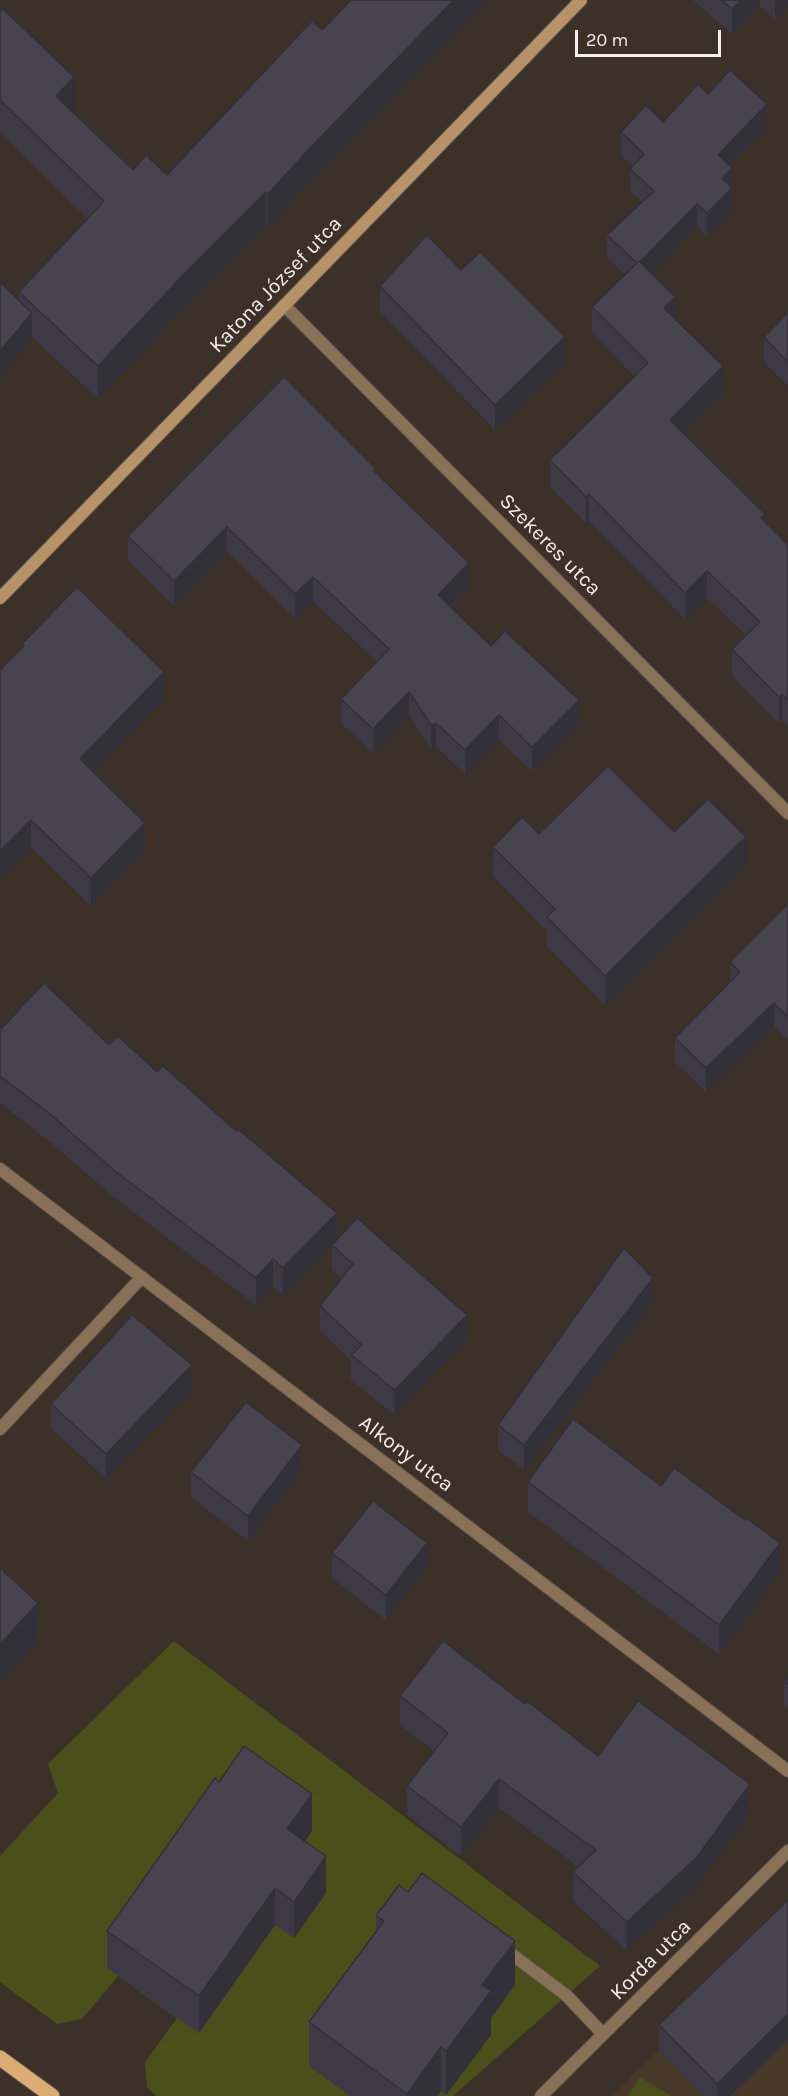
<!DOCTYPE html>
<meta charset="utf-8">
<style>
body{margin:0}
#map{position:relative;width:788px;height:2096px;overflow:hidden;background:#3c3129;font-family:Karla,sans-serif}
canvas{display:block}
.scale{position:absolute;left:575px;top:30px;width:146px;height:27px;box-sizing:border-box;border:3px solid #f5eee9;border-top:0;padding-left:8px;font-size:18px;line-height:21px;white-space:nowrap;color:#f5eee9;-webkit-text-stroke:4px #3c3129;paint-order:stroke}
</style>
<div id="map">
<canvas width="788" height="2096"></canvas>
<div class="scale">20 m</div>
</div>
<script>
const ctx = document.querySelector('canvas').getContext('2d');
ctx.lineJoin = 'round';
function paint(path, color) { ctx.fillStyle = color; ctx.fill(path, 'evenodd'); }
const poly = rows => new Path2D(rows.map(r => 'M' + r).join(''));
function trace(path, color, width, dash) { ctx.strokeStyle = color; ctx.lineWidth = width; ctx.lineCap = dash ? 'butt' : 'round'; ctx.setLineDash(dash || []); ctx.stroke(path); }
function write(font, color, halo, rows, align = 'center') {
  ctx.font = font + ' Karla,sans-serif'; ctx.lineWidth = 4.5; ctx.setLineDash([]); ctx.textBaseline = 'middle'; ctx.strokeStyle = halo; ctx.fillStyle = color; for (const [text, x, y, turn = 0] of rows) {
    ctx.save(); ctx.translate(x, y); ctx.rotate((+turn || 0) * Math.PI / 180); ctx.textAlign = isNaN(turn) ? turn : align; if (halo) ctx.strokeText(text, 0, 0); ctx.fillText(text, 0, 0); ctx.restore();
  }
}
paint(poly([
 [788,2039,788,2096,730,2096],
 [659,2050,704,2096,611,2096]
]), '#47382a');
paint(poly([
 [174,1641,600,1966,453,2096,156,2096,147,2087,145,2062,177,2018,118,1976,82,2019,57,2024,0,1982,0,1856,58,1793,48,1764],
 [640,2077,671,2096,628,2096]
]), '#4b501b');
const lane = poly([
 [502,1947,566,1995,603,2034]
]);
const street = poly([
 [284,305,788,813],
 [0,1169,788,1771],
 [0,1429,142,1277],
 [541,2096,788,1851]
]);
const secondary = poly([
 [0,598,581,0]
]);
const primary = poly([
 [0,2058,52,2096]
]);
trace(lane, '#5a4f48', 14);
trace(street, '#5a4f48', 14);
trace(secondary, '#5a4f48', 14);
trace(primary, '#5a4f48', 17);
trace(lane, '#887156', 12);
trace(street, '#887156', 12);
trace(secondary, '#b79268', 12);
trace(primary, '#dbac74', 15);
paint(poly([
 [693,0,788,0,775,20,760,6,732,34],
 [0,12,74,110,72,112,133,170,167,175,309,182,268,227,266,225,183,308,98,399,32,337,0,376,0,282,19,301,19,292,88,219,0,133],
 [708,94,767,127,730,166,732,168,732,210,707,236,697,226,651,274,675,319,723,393,683,433,765,522,788,545,788,726,782,720,779,723,732,676,732,649,746,635,707,598,685,619,589,521,586,523,550,487,550,460,635,377,592,333,592,307,625,274,607,258,607,235,642,202,630,191,630,169,633,166,621,155,621,132,663,122],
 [461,270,565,362,495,430,380,311,380,286],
 [788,313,788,386,764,362,764,337],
 [376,474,469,587,451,607,491,646,579,724,532,771,499,740,465,774,436,747,431,749,409,716,373,753,341,723,341,699,377,662,313,601,295,619,227,551,174,606,128,560,128,536],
 [22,644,164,699,93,772,145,850,91,906,31,847],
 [674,832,746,866,605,1005,547,946,547,931,493,876,493,847,539,834],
 [788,904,788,1040,774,1026,706,1092,675,1062,675,1038,730,983,730,962],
 [0,1026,2,1028,109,1045,337,1240,467,1339,395,1415,351,1380,351,1360,320,1331,320,1306,342,1278,332,1270,332,1245,283,1295,273,1286,256,1305,115,1198,49,1141,0,1103],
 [653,1302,524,1470,498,1450,498,1425],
 [192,1390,106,1479,51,1428,51,1404],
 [302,1469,248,1541,191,1497,191,1472],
 [528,1482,661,1486,780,1573,719,1654,528,1512],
 [332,1553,427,1567,386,1620,332,1578],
 [788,1677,788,1709,784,1706,784,1682],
 [400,1696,525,1704,598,1756,750,1813,697,1886,627,1951,573,1901,573,1872,579,1867,499,1808,461,1856,407,1815,407,1786,434,1751,400,1725],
 [219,1782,312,1831,305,1841,326,1893,294,1938,275,1925,199,2033,107,1968,107,1931],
 [376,1916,515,1985,491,2018,491,2035,446,2095,441,2091,438,2096,350,2096,309,2066,309,2022,376,1932],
 [659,2025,788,2039,730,2096,704,2096,659,2050]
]), '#3d3a45');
paint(poly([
 [454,0,487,0,309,182,268,227,268,194,309,149],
 [741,0,760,0,760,6,732,34,732,9],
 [775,0,788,0,788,6,775,20],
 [74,77,74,110,56,129,56,96],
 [767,104,767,127,718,178,718,155],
 [732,168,732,210,707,236,707,213,722,178],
 [266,192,266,225,183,308,98,399,98,366,183,275],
 [697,204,697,226,639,287,639,264],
 [675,297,675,323,664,308],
 [32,313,32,338,0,376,0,351],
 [565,337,565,362,495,430,495,405],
 [723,366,723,393,670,446,670,420],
 [589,494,589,521,586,523,586,497],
 [765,514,765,540,761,518],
 [227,527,227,551,174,606,174,581],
 [469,563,469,587,438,619,438,595],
 [707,571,707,598,685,619,685,593],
 [313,577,313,601,295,619,295,594],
 [164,672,164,699,80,786,80,759],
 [409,692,409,716,373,753,373,729],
 [782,694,782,720,779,723,779,697],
 [579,700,579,724,532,771,532,747],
 [499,715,499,740,465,774,465,750],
 [436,723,436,747,431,749,431,725],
 [31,820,31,847,0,879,0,851],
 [145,823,145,850,91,906,91,878],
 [746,837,746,866,605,1005,605,976],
 [774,1003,774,1026,706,1092,706,1068],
 [337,1213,337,1240,283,1295,283,1268],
 [273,1259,273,1286,256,1305,256,1278],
 [653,1278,653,1302,524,1470,524,1445],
 [467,1315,467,1339,395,1415,395,1390],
 [192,1365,192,1390,106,1479,106,1454],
 [302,1445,302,1469,248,1541,248,1516],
 [427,1543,427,1567,386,1620,386,1595],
 [780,1543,780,1573,719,1654,719,1625],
 [38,1603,38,1642,0,1683,0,1644],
 [499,1779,499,1808,461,1856,461,1827],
 [750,1784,750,1813,697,1886,627,1951,627,1922],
 [312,1794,312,1831,287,1866,287,1829],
 [326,1856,326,1893,294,1938,294,1902],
 [275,1888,275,1925,199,2033,199,1996],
 [515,1941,515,1985,491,2018,491,2035,446,2095,446,2051,482,1985],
 [788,2014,788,2039,730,2096,717,2096,717,2084],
 [441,2047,441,2091,438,2096,407,2096,407,2094]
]), '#323038');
const building = poly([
 [351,0,454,0,309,149,268,194,266,192,183,275,98,366,19,292,104,201,0,100,0,12,3,9,74,77,56,96,133,170,146,155,167,175,312,21,322,30,351,0],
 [722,0,741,0,732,9,722,0],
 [730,70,767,104,718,155,732,168,722,178,732,188,707,213,697,204,640,262,639,261,637,263,607,235,654,191,630,169,644,154,621,132,646,105,663,122,698,84,708,94,730,70],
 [427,235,461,270,480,252,565,337,495,405,380,286,427,235],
 [639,261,675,297,664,308,723,366,670,420,765,514,761,518,788,545,788,700,782,694,779,697,732,649,760,622,707,571,685,593,589,494,586,497,550,460,648,363,592,307,639,261],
 [0,282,32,313,0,351,0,282],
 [788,313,788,362,764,337,788,313],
 [284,377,376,469,374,471,469,563,438,595,491,646,505,631,579,700,532,747,499,715,465,750,436,723,431,725,409,692,373,729,341,699,389,649,313,577,295,594,227,527,174,581,128,536,284,377],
 [77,587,164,672,80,759,145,823,91,878,31,820,0,851,0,670,24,646,22,644,77,587],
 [608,766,674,832,708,799,746,837,605,976,547,917,555,909,493,847,522,817,539,834,608,766],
 [788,904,788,1017,774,1003,706,1068,675,1038,740,972,730,962,788,904],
 [44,983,109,1045,118,1036,157,1072,163,1066,236,1131,238,1129,337,1213,283,1268,273,1259,256,1278,115,1171,49,1113,0,1076,0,1026,2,1028,44,983],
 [357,1218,467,1315,395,1390,351,1355,362,1345,320,1306,353,1264,332,1245,357,1218],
 [624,1248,653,1278,524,1445,498,1425,624,1248],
 [132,1315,192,1365,106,1454,51,1404,132,1315],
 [246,1402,302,1445,248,1516,191,1472,246,1402],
 [573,1419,661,1486,674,1468,745,1520,746,1518,780,1543,719,1625,528,1482,573,1419],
 [373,1501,427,1543,386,1595,332,1553,373,1501],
 [0,1568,38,1603,0,1644,0,1568],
 [443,1641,525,1704,527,1701,598,1756,638,1701,750,1784,697,1857,627,1922,573,1872,596,1850,499,1779,461,1827,407,1786,448,1733,400,1696,443,1641],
 [788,1677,788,1684,784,1682,788,1677],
 [244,1746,312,1794,287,1829,326,1856,294,1902,275,1888,199,1996,107,1931,215,1778,219,1782,244,1746],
 [422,1873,515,1941,482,1985,491,1991,446,2051,441,2047,407,2094,309,2022,384,1921,376,1916,399,1885,408,1892,422,1873],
 [788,1900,788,2014,717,2084,659,2025,788,1900]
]);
paint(building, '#474450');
trace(building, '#323038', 1.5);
write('21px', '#f5eee9', '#3c3129', [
 ["Katona József utca",276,285,-46],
 ["Szekeres utca",550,545,45],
 ["Alkony utca",406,1454,37],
 ["Korda utca",651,1960,-45]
]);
</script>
